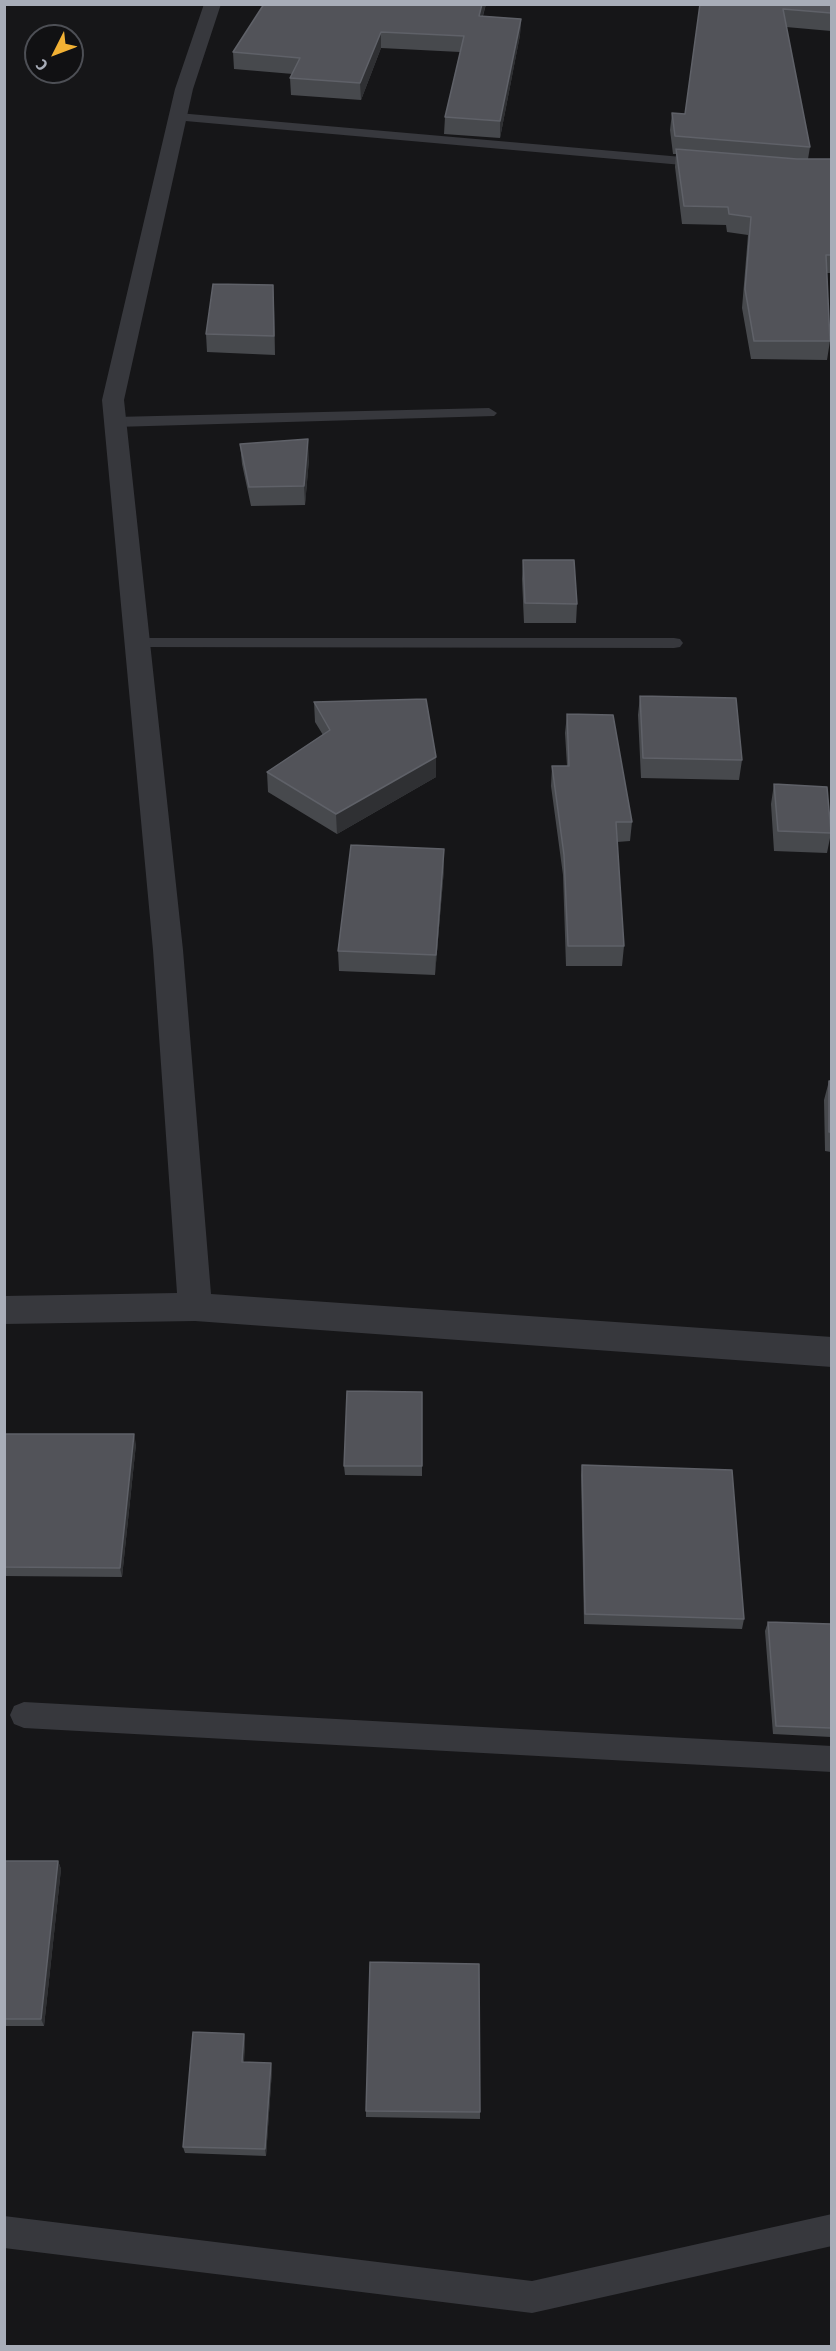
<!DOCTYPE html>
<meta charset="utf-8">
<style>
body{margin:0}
#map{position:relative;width:836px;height:2351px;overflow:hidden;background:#161618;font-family:"Fira Sans Condensed",sans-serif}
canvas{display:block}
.frame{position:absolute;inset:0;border:6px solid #a8adb8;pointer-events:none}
.north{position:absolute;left:24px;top:24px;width:60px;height:60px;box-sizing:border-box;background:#111113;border:2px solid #4d4f55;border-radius:50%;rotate:228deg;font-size:16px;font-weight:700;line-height:24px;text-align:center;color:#a8adb8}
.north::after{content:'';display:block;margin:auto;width:21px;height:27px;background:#f2b134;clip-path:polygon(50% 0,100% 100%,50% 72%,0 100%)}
</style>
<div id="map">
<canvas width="836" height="2351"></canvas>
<div class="frame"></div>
<div class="north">С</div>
</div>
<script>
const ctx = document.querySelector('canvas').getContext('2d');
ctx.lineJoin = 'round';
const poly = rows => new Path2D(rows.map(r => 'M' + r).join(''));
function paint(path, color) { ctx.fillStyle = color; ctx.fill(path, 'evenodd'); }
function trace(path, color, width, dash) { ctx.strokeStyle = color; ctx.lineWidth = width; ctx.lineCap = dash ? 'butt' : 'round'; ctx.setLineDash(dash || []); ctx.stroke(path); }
paint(poly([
 [178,113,705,159,712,163,705,167,174,120,172,117,174,114,178,113],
 [489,408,497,413,494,416,115,427,107,422,115,417,489,408],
 [137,638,674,638,680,639,683,643,680,647,674,648,131,647,128,643,131,639,137,638],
 [24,1702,832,1746,832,1772,24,1728,14,1724,10,1715,14,1706,24,1702],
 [832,2214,832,2246,532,2313,4,2248,4,2216,532,2281,832,2214]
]), '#37383d');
paint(poly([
 [204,4,221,4,193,89,124,400,183,950,211,1294,832,1337,832,1367,195,1321,4,1324,4,1296,177,1293,153,950,102,400,175,89,204,4]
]), '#37383d');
paint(poly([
 [264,4,486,4,483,16,521,19,520,35,500,138,444,134,445,117,460,52,381,48,361,100,291,95,290,78,293,74,234,69,233,52],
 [700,4,831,4,831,31,786,27,810,147,808,159,831,159,831,273,827,273,830,341,827,360,751,359,742,308,748,235,727,232,726,225,682,224,675,167,676,154,673,154,670,130,672,113,685,114],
 [274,304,275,355,207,352,206,334],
 [240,444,309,459,305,505,251,506,242,464],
 [523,560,577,604,576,623,524,623,522,579],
 [640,696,742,760,739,780,641,778,638,715],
 [314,702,436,777,337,834,268,792,267,772,323,735,315,722],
 [567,714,632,822,630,841,617,842,624,946,622,966,566,966,563,875,551,786,552,766,567,766,565,733],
 [774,784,831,833,827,853,774,851,771,804],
 [444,869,435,975,339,971,338,951],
 [829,1081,831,1081,831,1152,825,1151,824,1100],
 [422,1392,422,1476,345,1475,344,1466],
 [4,1434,136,1444,122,1577,4,1576],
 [582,1465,744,1619,742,1629,584,1624,581,1475],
 [768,1622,831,1624,831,1737,773,1734,765,1631],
 [4,1861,58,1861,61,1869,44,2026,4,2026],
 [244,2034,245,2041,244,2062,272,2070,266,2156,185,2153,183,2147],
 [366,2111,480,2112,480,2119,366,2117]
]), '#47494d');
paint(poly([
 [482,4,486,4,478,32,479,16],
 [521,19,520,35,500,138,500,121],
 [381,32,381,48,361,100,360,83],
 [308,439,309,459,305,505,304,486],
 [436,757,436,777,337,834,336,814],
 [444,849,444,869,435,975,436,955],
 [134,1434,136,1444,122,1577,120,1568],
 [58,1861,61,1869,44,2026,41,2019],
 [244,2034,245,2041,243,2069,242,2062],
 [271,2063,272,2070,266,2156,265,2149]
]), '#2f3033');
const building = poly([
 [264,4,482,4,479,16,521,19,500,121,445,117,464,36,381,32,360,83,290,78,300,58,233,52,264,4],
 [700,4,831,4,831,13,783,9,810,147,675,136,672,113,685,114,700,4],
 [676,149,797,159,831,159,831,255,826,255,830,341,754,341,745,289,751,217,729,214,728,207,684,206,676,149],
 [213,284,273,285,274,336,206,334,213,284],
 [308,439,304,486,249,487,240,444,308,439],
 [523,560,574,560,577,604,525,603,523,560],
 [640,696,736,698,742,760,643,758,640,696],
 [426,699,436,757,336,814,267,772,330,730,314,702,426,699],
 [567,714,613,715,632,822,616,822,624,946,568,946,564,855,552,766,569,766,567,714],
 [774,784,827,787,831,833,778,831,774,784],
 [351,845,444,849,436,955,338,951,351,845],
 [829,1081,831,1081,831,1132,829,1132,829,1081],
 [347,1391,422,1392,422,1466,344,1466,347,1391],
 [4,1434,134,1434,120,1568,4,1567,4,1434],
 [582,1465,732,1470,744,1619,585,1614,582,1465],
 [768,1622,831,1624,831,1728,776,1726,768,1622],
 [4,1861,58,1861,41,2019,4,2019,4,1861],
 [370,1962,479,1964,480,2112,366,2111,370,1962],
 [193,2032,244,2034,242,2062,271,2063,265,2149,183,2147,193,2032]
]);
paint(building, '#525359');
trace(building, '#5f6168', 1.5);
</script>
